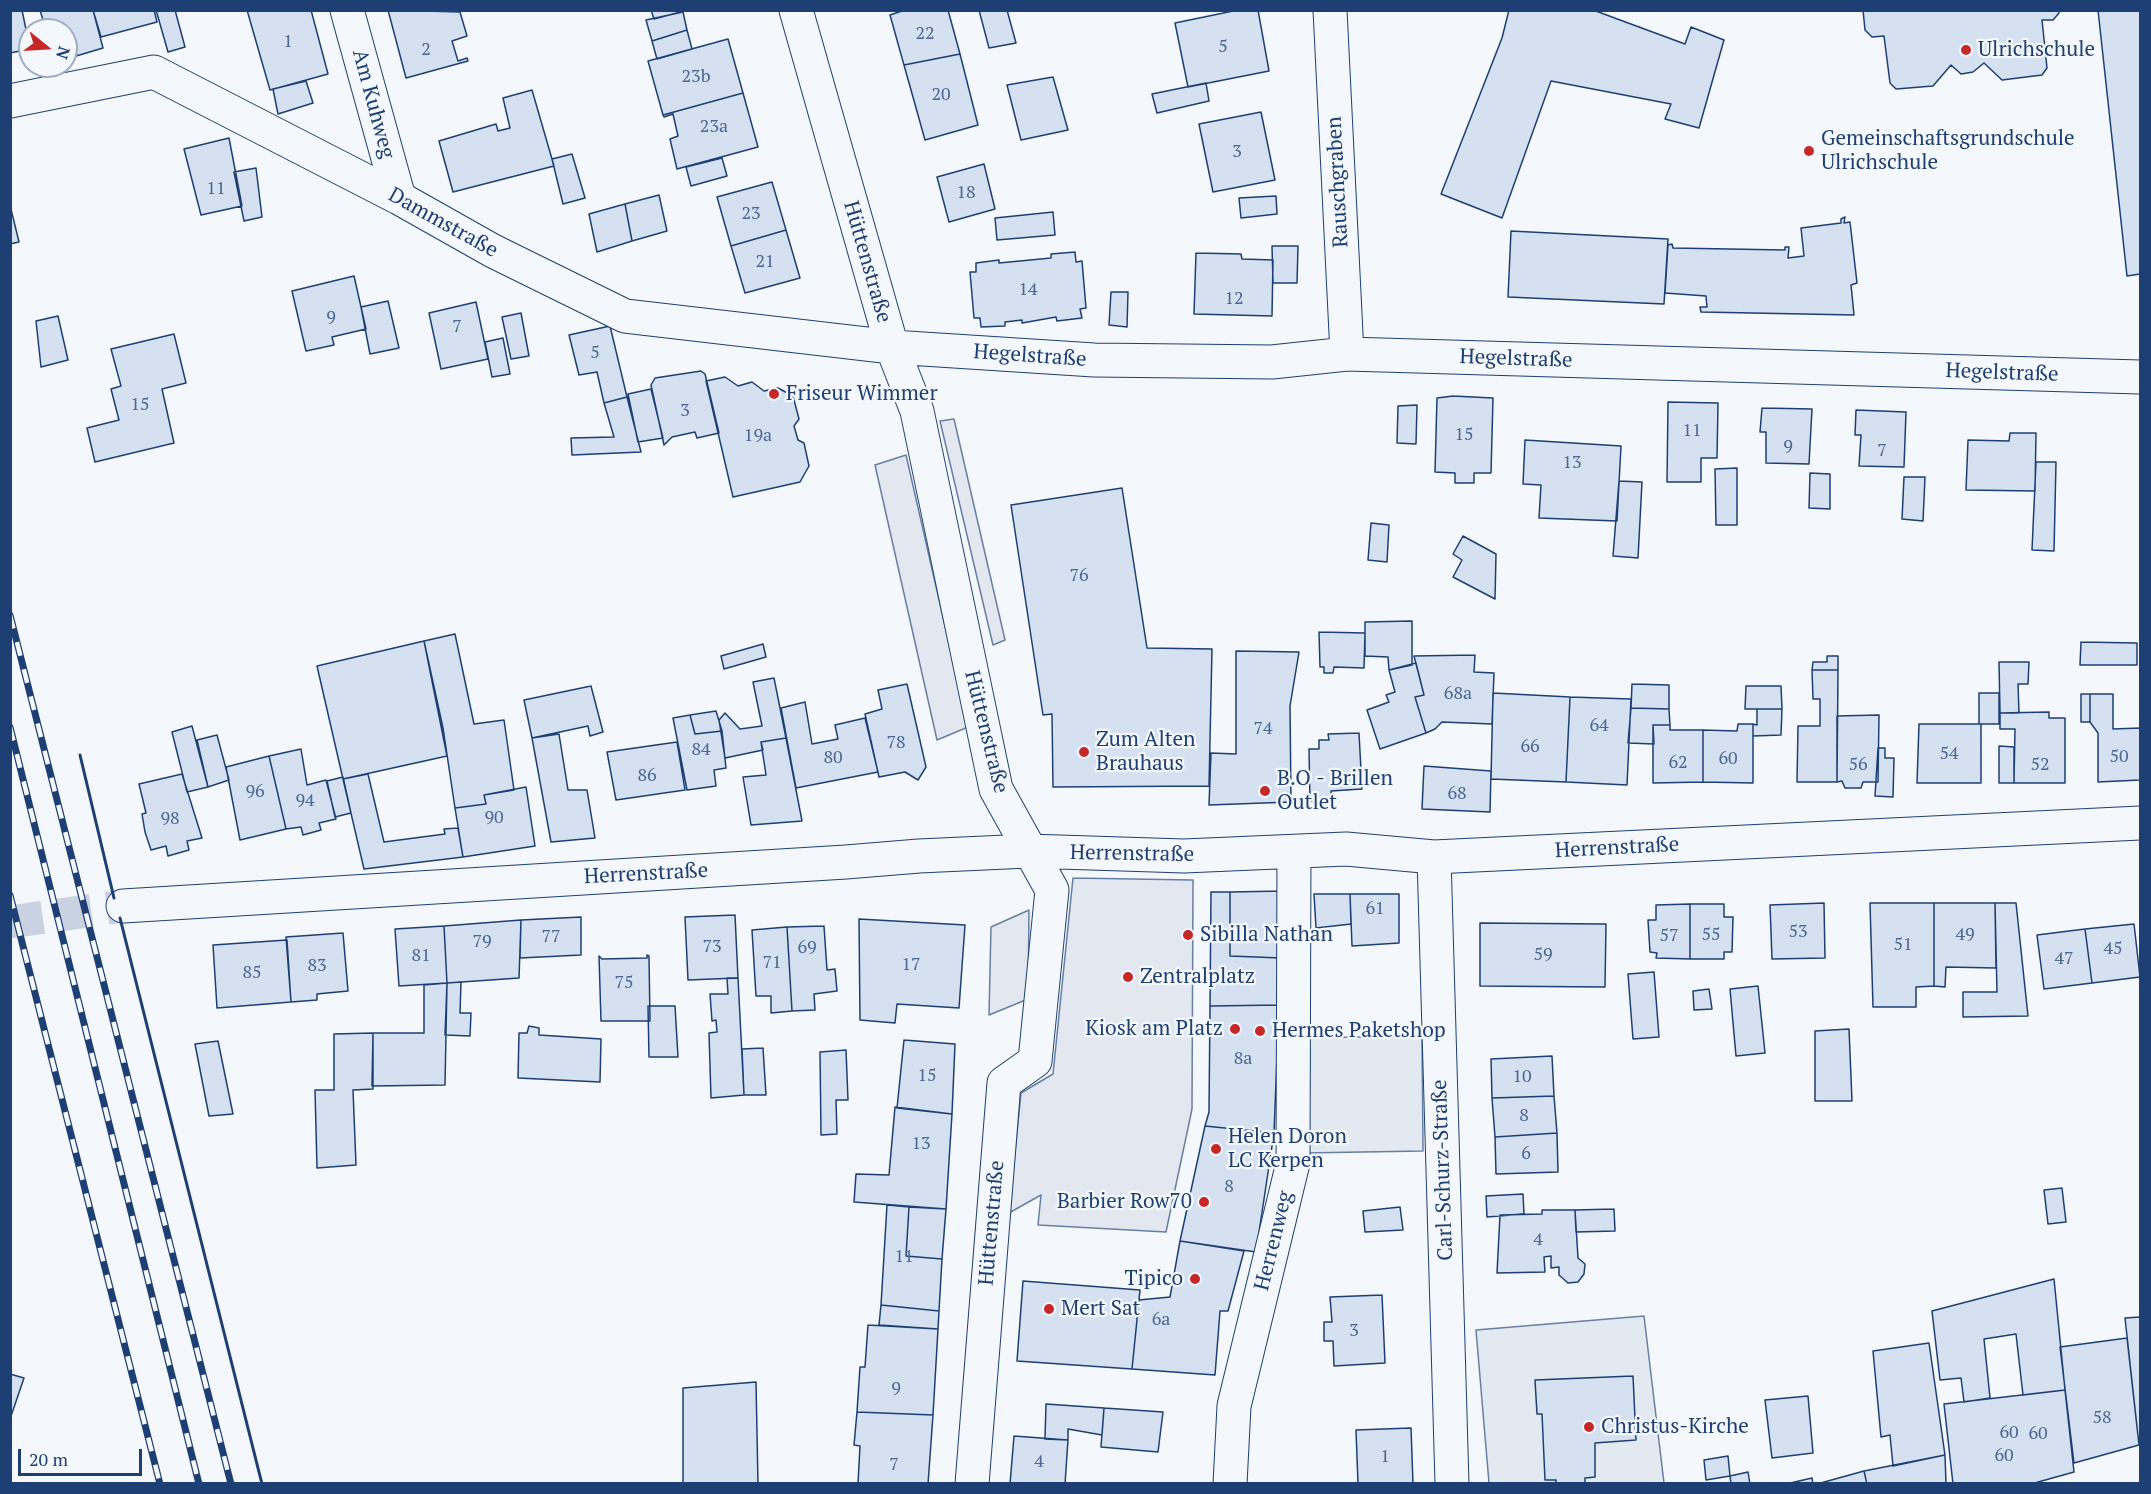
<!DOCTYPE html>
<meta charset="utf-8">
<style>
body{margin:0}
#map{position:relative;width:2151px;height:1494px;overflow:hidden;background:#f4f7fb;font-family:"PT Serif",serif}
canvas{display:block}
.frame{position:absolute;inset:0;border:12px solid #1d3f73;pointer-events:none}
.north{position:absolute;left:18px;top:18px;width:60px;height:60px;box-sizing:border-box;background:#f4f7fb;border:2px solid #9eadc5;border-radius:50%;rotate:108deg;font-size:16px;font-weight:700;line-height:24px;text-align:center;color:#1d3f73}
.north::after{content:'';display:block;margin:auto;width:21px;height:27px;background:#c62828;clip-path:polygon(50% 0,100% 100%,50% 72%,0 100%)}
.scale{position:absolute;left:18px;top:1449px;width:124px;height:27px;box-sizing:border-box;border:3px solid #1d3f73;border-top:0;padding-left:8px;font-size:18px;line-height:21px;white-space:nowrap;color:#1d3f73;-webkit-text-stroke:4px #f4f7fb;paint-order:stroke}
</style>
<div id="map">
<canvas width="2151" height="1494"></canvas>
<div class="frame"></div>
<div class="north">N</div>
<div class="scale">20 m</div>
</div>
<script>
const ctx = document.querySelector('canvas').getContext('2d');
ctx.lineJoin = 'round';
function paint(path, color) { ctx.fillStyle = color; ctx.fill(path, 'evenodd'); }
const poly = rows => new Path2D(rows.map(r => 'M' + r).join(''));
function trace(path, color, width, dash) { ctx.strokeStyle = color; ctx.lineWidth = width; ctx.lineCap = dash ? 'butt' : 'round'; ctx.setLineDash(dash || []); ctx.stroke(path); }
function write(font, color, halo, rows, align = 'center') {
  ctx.font = font + ' "PT Serif",serif'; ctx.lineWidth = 4.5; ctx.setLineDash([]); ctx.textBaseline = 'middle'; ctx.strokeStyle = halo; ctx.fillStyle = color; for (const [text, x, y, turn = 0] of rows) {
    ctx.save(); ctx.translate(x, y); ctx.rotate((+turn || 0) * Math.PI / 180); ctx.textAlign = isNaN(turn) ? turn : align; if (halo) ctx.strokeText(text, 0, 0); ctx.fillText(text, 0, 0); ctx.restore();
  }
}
const green = poly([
 [1422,1036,1423,1151,1302,1153,1300,1038,1422,1036],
 [1644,1316,1664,1483,1489,1483,1476,1330,1644,1316]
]);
paint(green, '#e3e9f0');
trace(green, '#687fa3', 1.5);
const parking = poly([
 [954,419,1005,640,993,645,940,421,954,419],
 [906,455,968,727,937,740,875,465,906,455],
 [1073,878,1193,880,1192,1109,1166,1232,1038,1225,1041,1195,1009,1213,1021,1093,1053,1074,1073,878],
 [1029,910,1028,999,989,1015,991,927,1029,910]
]);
paint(parking, '#e3e8f0');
trace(parking, '#687fa3', 1.5);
const building = poly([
 [10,10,22,10,30,49,10,53,10,10],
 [40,10,93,10,103,48,66,59,66,30,46,30,40,10],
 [93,10,154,10,157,22,101,37,93,10],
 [156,10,175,10,185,47,168,52,156,10],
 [247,10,311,10,328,74,270,90,247,10],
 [388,10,460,12,467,36,452,41,458,61,467,58,468,61,406,78,388,10],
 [651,10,688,10,654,19,651,10],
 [905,10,948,10,960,54,904,65,890,15,905,10],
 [979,10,1007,10,1016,43,989,48,979,10],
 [1238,10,1258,10,1269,71,1188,87,1175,23,1238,10],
 [1509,10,1593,10,1685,44,1691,27,1724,40,1699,128,1665,119,1671,104,1551,81,1502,218,1441,194,1502,38,1509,10],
 [1863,10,2059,10,2059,13,2053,20,2042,20,2047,68,2042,75,2002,80,1984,63,1973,72,1961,74,1951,65,1933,86,1896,89,1890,83,1884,36,1872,37,1865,30,1863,10],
 [2098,10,2140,10,2140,274,2127,276,2098,10],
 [683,12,687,30,652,41,646,20,683,12],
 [687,30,692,49,657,59,652,41,687,30],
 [728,39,743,93,663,115,648,61,728,39],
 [960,54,978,125,925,140,904,65,960,54],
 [1053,77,1068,130,1021,140,1007,85,1053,77],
 [306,81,313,103,278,114,273,89,306,81],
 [1206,83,1209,101,1157,113,1152,94,1206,83],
 [532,90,554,166,453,192,439,141,496,124,498,131,510,128,503,98,532,90],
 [743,93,758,147,677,169,670,139,678,136,673,114,664,117,663,115,743,93],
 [1261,112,1275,180,1213,192,1199,124,1261,112],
 [229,138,242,206,201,215,184,149,229,138],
 [572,154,585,198,563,204,552,159,572,154],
 [722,158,727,176,691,186,686,167,722,158],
 [984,164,995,209,949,222,937,177,984,164],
 [256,168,262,217,244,221,234,172,256,168],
 [772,182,786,230,731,246,717,197,772,182],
 [659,195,667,231,632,241,625,204,659,195],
 [1276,196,1277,214,1241,218,1239,198,1276,196],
 [625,204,632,241,597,252,589,214,625,204],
 [10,205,19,242,10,244,10,205],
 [1053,212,1055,235,997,240,995,218,1053,212],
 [1845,217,1844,223,1850,222,1857,283,1851,285,1854,315,1701,312,1700,307,1707,307,1706,296,1665,293,1668,245,1672,244,1673,248,1785,250,1785,247,1789,247,1788,258,1804,256,1801,228,1841,223,1841,219,1845,217],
 [786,230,800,278,745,293,731,246,786,230],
 [1511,231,1668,239,1664,304,1508,297,1511,231],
 [1272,246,1298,246,1297,283,1273,283,1272,246],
 [1075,252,1076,262,1082,261,1086,308,1080,309,1082,318,1057,321,1056,317,1022,323,1022,320,1005,322,1005,326,981,327,980,318,974,318,970,272,976,272,976,263,999,260,999,263,1051,258,1051,254,1075,252],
 [1196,253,1241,254,1242,259,1273,260,1272,316,1194,314,1196,253],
 [354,276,366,329,332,337,334,345,306,351,292,291,354,276],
 [1111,292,1128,292,1127,327,1109,325,1111,292],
 [388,301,399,348,370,354,361,307,388,301],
 [476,302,488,359,441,369,429,313,476,302],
 [521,313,529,356,511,359,502,317,521,313],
 [58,316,68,360,41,367,36,321,58,316],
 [610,326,627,397,604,403,597,372,579,375,569,335,610,326],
 [174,334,186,383,162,389,174,443,95,462,87,428,119,420,111,389,121,386,111,349,174,334],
 [503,338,510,374,492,377,485,342,503,338],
 [701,371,705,374,719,433,697,438,695,432,672,437,664,445,651,385,655,378,701,371],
 [725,377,738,386,752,382,764,391,778,388,793,396,799,419,794,426,798,440,804,443,809,466,800,482,733,497,706,381,725,377],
 [651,389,663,438,638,442,628,394,651,389],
 [1453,396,1493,398,1491,473,1474,473,1474,483,1455,483,1455,473,1435,472,1437,398,1453,396],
 [627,397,641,452,572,455,571,438,614,437,604,403,627,397],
 [1668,402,1718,403,1717,458,1701,458,1701,482,1667,482,1668,402],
 [1417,405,1416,444,1397,443,1398,406,1417,405],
 [1762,408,1812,409,1809,464,1766,463,1766,432,1760,432,1762,408],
 [1856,410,1906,412,1904,467,1859,466,1861,435,1855,435,1856,410],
 [2010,433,2036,433,2035,491,1966,490,1968,440,2009,441,2010,433],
 [1525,440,1621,446,1617,521,1539,518,1541,485,1523,484,1525,440],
 [2036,462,2056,462,2054,551,2032,550,2036,462],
 [1737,468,1737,525,1716,525,1715,469,1737,468],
 [1810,473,1830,474,1830,509,1809,508,1810,473],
 [1904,477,1925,477,1923,521,1902,519,1904,477],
 [1619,481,1642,482,1638,558,1613,556,1619,481],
 [1122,488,1147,648,1212,649,1209,786,1053,787,1052,714,1043,715,1011,505,1122,488],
 [1371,523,1389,525,1387,562,1368,560,1371,523],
 [1463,536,1496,554,1495,599,1453,577,1462,560,1453,554,1463,536],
 [1412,621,1412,665,1389,670,1388,657,1365,656,1365,622,1412,621],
 [1319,632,1365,633,1364,668,1334,667,1333,673,1324,673,1324,667,1320,667,1319,632],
 [455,634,474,724,504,720,514,790,484,795,486,804,455,808,443,728,424,641,455,634],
 [424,641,447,756,343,779,317,666,424,641],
 [2081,642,2137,643,2137,665,2080,665,2081,642],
 [763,644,766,657,724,669,721,656,763,644],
 [1236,651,1299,652,1290,706,1291,802,1209,805,1211,753,1236,754,1236,651],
 [1475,655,1474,672,1494,673,1492,724,1442,722,1435,729,1426,733,1415,697,1424,695,1414,656,1475,655],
 [1827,656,1838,656,1838,670,1812,670,1813,662,1827,662,1827,656],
 [1999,662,2029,662,2028,684,2018,684,2019,713,2000,713,1999,662],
 [1416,663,1424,695,1415,697,1426,733,1380,749,1367,710,1389,702,1386,695,1395,692,1389,670,1416,663],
 [1812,670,1838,670,1837,782,1797,782,1798,726,1820,726,1820,699,1813,699,1812,670],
 [774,678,786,738,761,742,763,750,725,758,719,720,725,713,740,729,762,726,753,682,774,678],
 [907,684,926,767,918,780,905,772,879,777,865,714,882,709,878,690,907,684],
 [1632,684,1669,685,1669,709,1631,708,1632,684],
 [591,686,603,732,590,736,588,726,532,738,524,700,591,686],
 [1746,686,1781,686,1782,709,1745,709,1746,686],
 [1493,693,1570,697,1566,782,1491,779,1493,693],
 [1979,693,1999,693,1999,724,1979,724,1979,693],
 [2081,694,2090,694,2090,722,2081,722,2081,694],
 [2090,694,2113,694,2113,729,2140,728,2140,780,2098,782,2098,733,2090,722,2090,694],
 [1570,697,1631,699,1627,785,1566,782,1570,697],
 [805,702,812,744,838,739,835,725,865,718,878,772,796,788,781,708,805,702],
 [1631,708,1669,709,1670,725,1653,725,1654,744,1628,743,1631,708],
 [1757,709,1782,709,1781,735,1753,736,1753,724,1757,725,1757,709],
 [716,711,722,731,695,734,690,715,716,711],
 [2049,712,2049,718,2065,718,2065,783,2014,783,2015,729,2000,729,2000,713,2049,712],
 [690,715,695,734,722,731,726,768,714,770,716,786,687,790,673,718,690,715],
 [1879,715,1878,782,1863,782,1861,788,1845,788,1842,781,1837,782,1837,716,1879,715],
 [1738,724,1753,724,1753,783,1703,782,1703,730,1737,731,1738,724],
 [1919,724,1981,724,1981,783,1917,783,1919,724],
 [1653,725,1670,725,1670,730,1703,730,1703,782,1653,783,1653,725],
 [192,726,208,787,187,792,172,732,192,726],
 [1359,733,1362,789,1331,791,1332,801,1310,801,1309,749,1319,749,1319,740,1329,740,1328,734,1359,733],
 [559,734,568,790,587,790,595,838,551,842,532,738,559,734],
 [217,735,229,780,208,787,197,740,217,735],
 [786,738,802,821,751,825,743,777,766,775,761,742,786,738],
 [677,742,685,790,616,800,607,752,677,742],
 [1999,746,2014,747,2014,783,1999,783,1999,746],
 [1878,748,1885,748,1885,758,1894,758,1893,797,1875,796,1878,748],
 [301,749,307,785,326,780,336,819,319,823,321,830,303,835,301,827,286,829,269,756,301,749],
 [269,756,286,829,240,840,226,767,269,756],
 [1424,766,1491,771,1490,812,1422,809,1424,766],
 [182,774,202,838,187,841,189,850,168,856,166,846,151,850,145,832,142,814,146,813,139,784,182,774],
 [368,774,384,842,445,834,444,829,458,828,463,857,364,869,343,779,368,774],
 [343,777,351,813,335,817,327,781,343,777],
 [526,787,535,846,463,857,455,808,486,804,484,795,526,787],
 [1283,891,1281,958,1230,956,1230,892,1283,891],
 [1211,892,1230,892,1230,956,1281,958,1279,1005,1210,1006,1211,892],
 [1314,894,1350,894,1351,924,1316,928,1314,894],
 [1350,894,1399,894,1399,943,1352,946,1350,894],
 [1824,903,1825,958,1772,959,1770,905,1824,903],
 [1870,903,1934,903,1934,986,1916,987,1916,1007,1873,1007,1870,903],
 [1934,903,1995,903,1996,968,1946,967,1945,987,1934,986,1934,903],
 [1995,903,2016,903,2028,1016,1963,1017,1963,992,1997,992,1995,903],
 [1690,904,1724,904,1724,917,1733,917,1732,952,1724,952,1724,959,1690,959,1690,904],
 [1690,904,1690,959,1656,958,1657,953,1650,952,1648,920,1656,920,1656,905,1690,904],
 [735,915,738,978,688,980,685,917,735,915],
 [581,917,581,955,520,958,521,920,581,917],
 [859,919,965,925,959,1008,897,1004,895,1023,860,1020,859,919],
 [521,920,519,978,447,983,444,926,521,920],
 [1480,923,1606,924,1605,987,1480,986,1480,923],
 [2134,924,2140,977,2092,983,2085,929,2134,924],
 [444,926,447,983,399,986,395,929,444,926],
 [824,926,827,970,835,969,837,991,814,994,815,1010,792,1011,787,927,824,926],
 [787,927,792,1011,771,1013,771,996,756,996,752,930,787,927],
 [2085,929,2092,983,2044,989,2037,935,2085,929],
 [343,933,348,991,317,994,317,1000,291,1002,286,937,343,933],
 [287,940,291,1002,217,1008,213,945,287,940],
 [647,955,649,956,650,1021,601,1021,599,956,602,959,647,958,647,955],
 [1654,972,1659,1037,1633,1039,1628,974,1654,972],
 [727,978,738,978,744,1095,711,1098,709,1033,717,1032,716,1020,712,1021,710,994,728,994,727,978],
 [461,982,460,1013,471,1013,470,1036,445,1035,447,983,461,982],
 [447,983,445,1085,372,1086,373,1033,424,1033,424,985,447,983],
 [1758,986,1765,1053,1736,1056,1730,989,1758,986],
 [1709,989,1712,1009,1694,1010,1693,991,1709,989],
 [1279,1005,1274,1133,1205,1126,1209,1112,1210,1006,1279,1005],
 [648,1006,675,1006,678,1057,649,1057,648,1006],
 [529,1026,539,1028,539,1035,601,1039,600,1082,518,1078,519,1033,527,1033,529,1026],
 [1849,1029,1852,1101,1815,1101,1815,1031,1849,1029],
 [373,1033,373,1089,353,1090,356,1165,317,1168,315,1090,334,1090,334,1034,373,1033],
 [904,1040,955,1044,952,1114,897,1108,904,1040],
 [218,1041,233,1114,209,1116,195,1044,218,1041],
 [763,1048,766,1095,744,1095,742,1049,763,1048],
 [846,1050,848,1100,836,1100,837,1134,821,1135,820,1052,846,1050],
 [1552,1056,1554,1096,1492,1098,1491,1059,1552,1056],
 [1554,1096,1557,1133,1495,1137,1492,1098,1554,1096],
 [895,1107,952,1114,946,1209,854,1202,856,1174,889,1175,895,1107],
 [1205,1126,1274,1133,1256,1252,1180,1241,1205,1126],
 [1557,1133,1558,1172,1496,1174,1495,1137,1557,1133],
 [2062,1188,2066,1222,2048,1224,2044,1190,2062,1188],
 [1523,1194,1524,1214,1487,1217,1486,1196,1523,1194],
 [887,1205,909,1207,906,1256,942,1259,939,1311,881,1305,887,1205],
 [909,1207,946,1209,942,1259,906,1256,909,1207],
 [1400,1207,1403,1230,1365,1232,1363,1211,1400,1207],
 [1614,1209,1615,1231,1576,1232,1575,1210,1614,1209],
 [1542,1210,1575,1210,1578,1258,1585,1264,1584,1274,1578,1282,1568,1283,1559,1275,1559,1267,1551,1268,1551,1256,1544,1257,1545,1272,1497,1273,1500,1215,1542,1214,1542,1210],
 [1180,1241,1244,1251,1228,1311,1220,1311,1215,1375,1132,1369,1139,1300,1170,1297,1180,1241],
 [2054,1279,2065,1390,2023,1395,2016,1334,1984,1339,1990,1398,1964,1402,1961,1378,1940,1380,1932,1311,2054,1279],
 [1023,1281,1140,1290,1132,1369,1017,1361,1023,1281],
 [1382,1295,1385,1363,1334,1366,1333,1341,1324,1341,1324,1322,1332,1322,1330,1297,1382,1295],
 [881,1305,939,1311,938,1329,879,1325,881,1305],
 [2140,1317,2140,1444,2139,1445,2125,1318,2140,1317],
 [868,1325,938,1329,933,1415,857,1412,860,1367,865,1367,868,1325],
 [2127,1338,2139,1445,2074,1463,2060,1347,2127,1338],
 [1929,1343,1945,1455,1893,1466,1890,1435,1881,1437,1873,1351,1929,1343],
 [10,1374,24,1378,10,1419,10,1374],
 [1633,1376,1636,1440,1595,1443,1595,1477,1585,1478,1585,1484,1556,1484,1556,1480,1545,1480,1542,1414,1537,1414,1535,1380,1633,1376],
 [756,1382,758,1484,683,1484,683,1388,756,1382],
 [2065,1390,2074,1472,2031,1484,1953,1484,1944,1404,2065,1390],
 [1808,1396,1813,1453,1772,1458,1765,1400,1808,1396],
 [1046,1404,1104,1408,1102,1435,1068,1429,1068,1440,1045,1439,1046,1404],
 [1104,1408,1163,1412,1158,1452,1101,1447,1104,1408],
 [857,1412,933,1415,928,1484,858,1484,860,1446,854,1445,857,1412],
 [1411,1428,1413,1484,1358,1484,1356,1430,1411,1428],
 [1014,1436,1068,1440,1065,1484,1010,1484,1014,1436],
 [1945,1455,1946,1484,1867,1484,1864,1471,1945,1455],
 [1728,1456,1730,1476,1706,1480,1704,1460,1728,1456],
 [1864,1471,1867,1484,1817,1484,1864,1471],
 [1748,1472,1750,1484,1731,1484,1730,1476,1748,1472],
 [1812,1478,1813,1484,1786,1484,1812,1478]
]);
paint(building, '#d5e0f0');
trace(building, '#1d3f73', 1.5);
trace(poly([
 [10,922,123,906]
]), '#c9d2e0', 33, [33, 16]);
const street = poly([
 [347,10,399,198],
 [796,10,892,347,917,411,996,789,1052,890,1035,1061,1004,1083,972,1484],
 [1330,10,1347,354],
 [10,101,154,72,399,198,493,251,625,316,892,347,1094,360,1272,362,1347,354,2140,377],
 [1434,857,1452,1484],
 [123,906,846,862,919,856,1028,851,1184,856,1346,849,1434,857,2140,823],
 [1230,1484,1234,1406,1293,1163,1294,852]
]);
trace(street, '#1d3f73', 35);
trace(street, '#f4f7fb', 33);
const rail = poly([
 [10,615,231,1484],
 [10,727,199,1484],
 [10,895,160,1484]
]);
trace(rail, '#1d3f73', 7);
trace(rail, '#f4f7fb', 4.5, [14]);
trace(poly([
 [80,755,114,898],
 [120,918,262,1484]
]), '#1d3f73', 3);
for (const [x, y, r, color] of [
 [1966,50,6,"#c62828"],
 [1809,151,6,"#c62828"],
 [774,394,6,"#c62828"],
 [1084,752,6,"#c62828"],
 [1265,791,6,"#c62828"],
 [1188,935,6,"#c62828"],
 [1128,977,6,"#c62828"],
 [1235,1029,6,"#c62828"],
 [1260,1031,6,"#c62828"],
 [1216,1149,6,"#c62828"],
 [1204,1202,6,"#c62828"],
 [1195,1279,6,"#c62828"],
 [1049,1309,6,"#c62828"],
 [1589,1427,6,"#c62828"]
]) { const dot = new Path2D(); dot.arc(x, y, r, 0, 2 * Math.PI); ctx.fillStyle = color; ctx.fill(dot); trace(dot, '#f4f7fb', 2); }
write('18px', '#4b6792', null, [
 ["22",925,34],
 ["1",288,42],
 ["5",1223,47],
 ["2",426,50],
 ["23b",696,77],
 ["20",941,95],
 ["23a",714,127],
 ["3",1237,152],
 ["11",216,189],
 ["18",966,193],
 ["23",751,214],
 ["21",765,262],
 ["14",1028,290],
 ["12",1234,299],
 ["9",331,318],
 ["7",457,327],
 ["5",595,353],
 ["15",140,405],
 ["3",685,411],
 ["11",1692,431],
 ["15",1464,435],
 ["19a",758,436],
 ["9",1788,447],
 ["7",1882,451],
 ["13",1572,463],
 ["76",1079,576],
 ["68a",1458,694],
 ["64",1599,726],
 ["74",1263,729],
 ["78",896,743],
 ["66",1530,747],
 ["84",701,750],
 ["54",1949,754],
 ["50",2119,757],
 ["80",833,758],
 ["60",1728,759],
 ["62",1678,763],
 ["56",1858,765],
 ["52",2040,765],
 ["86",647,776],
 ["96",255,792],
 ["68",1457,794],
 ["94",305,801],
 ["90",494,818],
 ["98",170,819],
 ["61",1375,909],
 ["53",1798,932],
 ["55",1711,935],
 ["49",1965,935],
 ["57",1669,936],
 ["77",551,937],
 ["79",482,942],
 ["51",1903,945],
 ["73",712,947],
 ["69",807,948],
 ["45",2113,949],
 ["59",1543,955],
 ["81",421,956],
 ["47",2064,959],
 ["71",772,963],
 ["17",911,965],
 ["83",317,966],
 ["85",252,973],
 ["75",624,983],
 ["8a",1243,1059],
 ["15",927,1076],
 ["10",1522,1077],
 ["8",1524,1116],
 ["13",921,1144],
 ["6",1526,1154],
 ["8",1229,1187],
 ["4",1538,1240],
 ["11",904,1257],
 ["6a",1161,1320],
 ["3",1354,1331],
 ["9",896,1389],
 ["58",2102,1418],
 ["60",2009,1433],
 ["60",2038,1434],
 ["60",2004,1456],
 ["1",1385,1457],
 ["4",1039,1462],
 ["7",894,1465]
]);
write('21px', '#1d3f73', '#f4f7fb', [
 ["Ulrichschule",1978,50],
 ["Gemeinschaftsgrundschule",1821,139],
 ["Ulrichschule",1821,163],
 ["Friseur Wimmer",786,394],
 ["Zum Alten",1096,740],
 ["Brauhaus",1096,764],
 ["B.O - Brillen",1277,779],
 ["Outlet",1277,803],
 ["Sibilla Nathan",1200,935],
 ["Zentralplatz",1140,977],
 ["Kiosk am Platz",1223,1029,"right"],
 ["Hermes Paketshop",1272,1031],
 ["Helen Doron",1228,1137],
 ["LC Kerpen",1228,1161],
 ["Barbier Row70",1192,1202,"right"],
 ["Tipico",1183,1279,"right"],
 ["Mert Sat",1061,1309],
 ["Christus-Kirche",1601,1427]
], 'left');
write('21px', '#1d3f73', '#f4f7fb', [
 ["Am Kuhweg",373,104,75],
 ["Rauschgraben",1338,182,-93],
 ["Dammstraße",443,223,29],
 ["Hüttenstraße",867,262,74],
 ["Hegelstraße",1030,356,4],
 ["Hegelstraße",1516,359,2],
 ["Hegelstraße",2002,373,2],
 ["Hüttenstraße",986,732,76],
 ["Herrenstraße",1617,848,-3],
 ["Herrenstraße",1132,854,1],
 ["Herrenstraße",646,874,-3],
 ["Carl-Schurz-Straße",1443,1170,-92],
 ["Hüttenstraße",992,1223,-85],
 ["Herrenweg",1274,1241,-76]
]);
</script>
